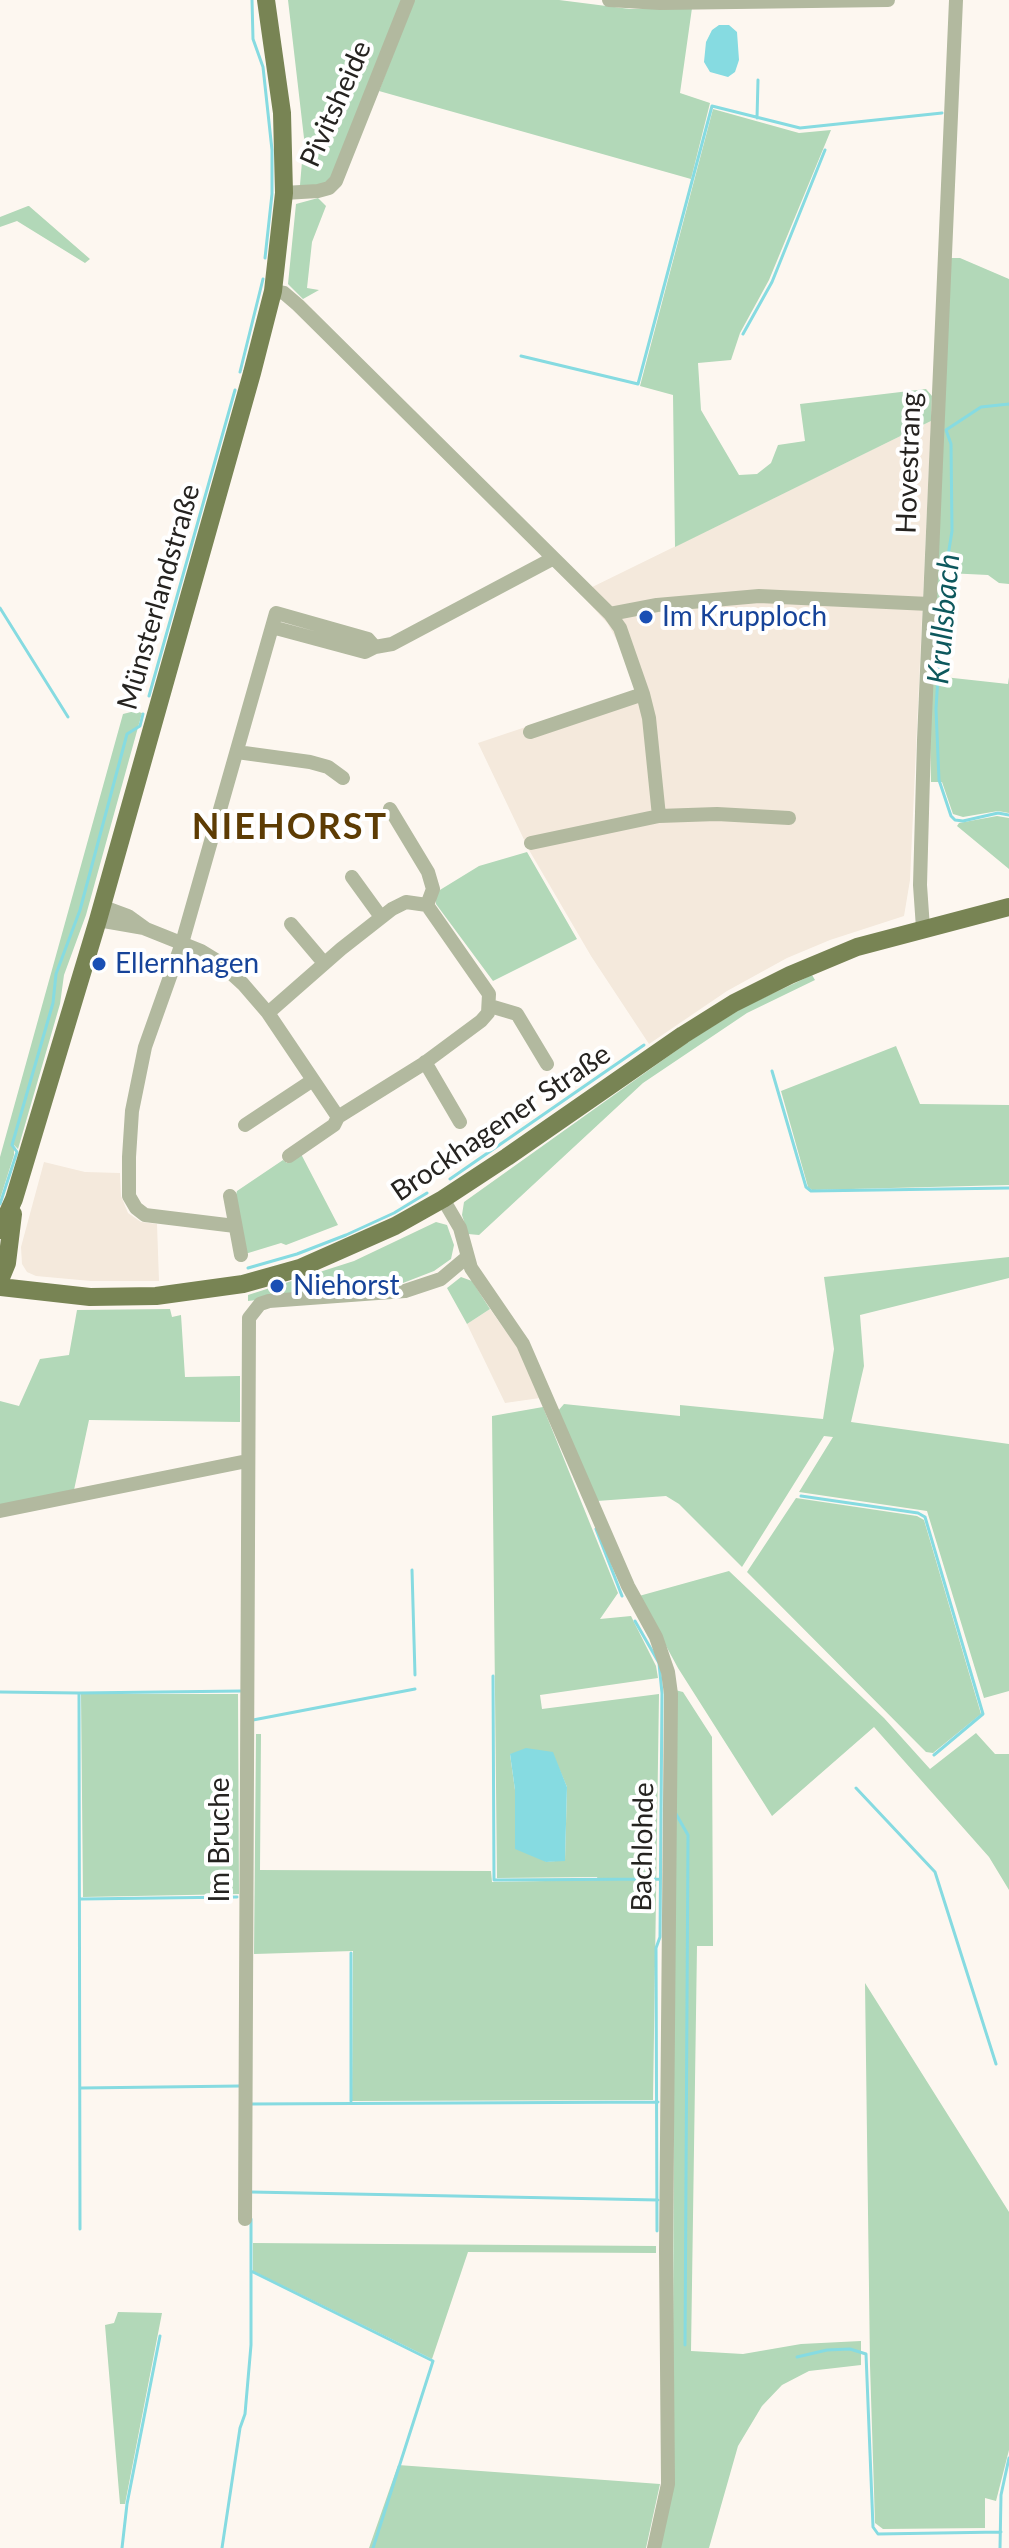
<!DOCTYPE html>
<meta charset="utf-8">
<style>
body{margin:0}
canvas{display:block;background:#fdf7f0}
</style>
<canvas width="1009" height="2548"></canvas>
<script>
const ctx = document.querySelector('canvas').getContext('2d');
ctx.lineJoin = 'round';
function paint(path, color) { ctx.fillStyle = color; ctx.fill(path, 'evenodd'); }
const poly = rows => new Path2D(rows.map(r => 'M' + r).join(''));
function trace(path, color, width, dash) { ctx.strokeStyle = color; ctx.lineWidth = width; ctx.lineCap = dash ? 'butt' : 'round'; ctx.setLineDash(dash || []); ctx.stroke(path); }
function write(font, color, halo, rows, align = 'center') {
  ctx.font = font + ' Lato,sans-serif'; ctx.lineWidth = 8; ctx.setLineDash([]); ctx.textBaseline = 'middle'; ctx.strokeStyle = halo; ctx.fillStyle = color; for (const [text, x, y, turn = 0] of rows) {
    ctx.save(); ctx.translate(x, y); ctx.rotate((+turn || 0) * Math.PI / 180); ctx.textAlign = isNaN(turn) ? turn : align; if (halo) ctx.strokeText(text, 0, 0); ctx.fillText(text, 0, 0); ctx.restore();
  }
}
paint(poly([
 [931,421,910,880,904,916,830,940,787,958,727,991,649,1044,591,956,529,850,478,743,636,690,621,648,608,624,580,593],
 [44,1162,85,1172,120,1173,121,1196,128,1213,141,1222,157,1224,159,1281,91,1281,36,1276,27,1272,22,1264,21,1247],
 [490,1309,517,1347,540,1398,505,1403,467,1324]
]), '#f4e9dc');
paint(poly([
 [288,0,403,0,333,178,319,186,300,185,304,138],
 [414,0,559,0,630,9,692,8,680,93,710,103,691,179,379,91],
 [713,109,799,133,831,130,769,280,740,333,731,360,698,363,701,410,739,475,757,474,771,463,778,445,805,441,800,404,926,389,932,396,931,421,675,547,673,395,640,386],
 [318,198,326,206,312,242,307,288,319,290,303,299,288,284,296,204],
 [28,206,29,206,90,259,85,263,17,221,0,227,0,217],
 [950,258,960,258,1009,279,1009,584,999,583,988,575,947,573,944,677,1008,684,1009,677,1009,813,998,811,963,817,953,814,942,782,931,782,930,733],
 [135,711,142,713,86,915,64,975,60,1004,18,1149,14,1145,14,1155,0,1199,0,1157,123,714],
 [997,816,1009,818,1009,869,957,826,959,823],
 [527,852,577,939,493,981,436,904,435,893,479,866],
 [812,975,815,980,747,1013,643,1083,479,1235,468,1234,462,1215,464,1202,691,1040,744,1007],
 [896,1046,920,1104,1009,1105,1009,1185,812,1190,808,1187,781,1091],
 [301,1154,338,1225,286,1245,281,1243,245,1254,235,1198,237,1191,283,1160,287,1163],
 [436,1222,447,1225,454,1245,451,1259,434,1271,403,1283,248,1301,248,1295,354,1261],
 [1009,1257,1009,1278,860,1315,864,1366,851,1422,1009,1444,1009,1691,984,1698,927,1511,799,1492,833,1437,824,1436,742,1567,679,1504,666,1496,597,1501,557,1412,564,1404,680,1416,680,1405,823,1419,834,1349,824,1277],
 [461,1277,472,1281,490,1309,467,1324,447,1288],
 [170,1309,172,1317,181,1315,185,1377,240,1376,240,1422,89,1420,74,1490,0,1506,0,1401,19,1406,40,1359,69,1355,77,1310],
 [543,1407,618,1593,600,1619,631,1616,656,1666,658,1678,540,1695,542,1709,659,1694,653,2100,352,2101,353,1951,254,1954,256,1734,261,1734,260,1870,491,1871,492,1882,598,1880,597,1877,497,1878,492,1416],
 [552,1752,567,1787,565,1860,546,1862,515,1790,510,1754],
 [796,1498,917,1516,924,1520,981,1714,933,1753,926,1752,747,1572],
 [729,1571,884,1718,930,1769,976,1733,995,1754,1009,1754,1009,1890,989,1857,874,1727,772,1816,678,1668,639,1596],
 [675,1690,683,1692,712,1737,713,1946,697,1946,691,2351,743,2354,801,2344,861,2341,861,2365,809,2371,782,2385,762,2406,738,2446,709,2548,659,2548,673,2351],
 [81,1694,238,1694,239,1894,83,1897],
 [865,1983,1009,2212,1009,2450,996,2501,985,2498,985,2528,883,2529,875,2523,870,2365],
 [253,2243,656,2246,656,2253,468,2252,432,2359,253,2271],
 [118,2312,162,2313,125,2504,120,2504,105,2325,114,2323],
 [398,2465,660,2484,646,2548,369,2548]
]), '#b2d8b8');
paint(poly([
 [719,25,729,25,737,32,739,60,735,72,728,77,710,72,704,62,706,42,712,30],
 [526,1748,553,1752,567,1787,565,1861,546,1862,515,1849,515,1790,510,1754]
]), '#86dbe1');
trace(poly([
 [252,0,253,39,263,67,272,150,272,194,265,258],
 [757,118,758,80],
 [743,334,772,282,825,150],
 [521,356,638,384,712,106,800,128,942,113],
 [240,372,263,279],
 [1009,404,981,407,946,430,951,444,952,531,944,581,936,709,939,780,951,816,955,820,963,821,998,813,1009,815],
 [0,608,68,717],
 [149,696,235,390],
 [772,1071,806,1187,811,1191,1009,1188],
 [450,1179,644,1045],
 [0,1204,17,1152,12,1145,53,1003,56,974,80,910,127,734,140,726,143,714],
 [248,1268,297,1254,346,1235,394,1213,427,1193],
 [801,1496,918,1513,925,1517,983,1714,934,1755],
 [596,1529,622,1596],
 [412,1570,415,1675],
 [635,1621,659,1663,662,1693,660,1937,656,1948,657,2231],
 [493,1676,494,1880,660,1879],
 [0,1692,79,1693],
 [253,1720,415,1689],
 [856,1788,935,1872,996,2064],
 [676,1814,688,1835,685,2345],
 [81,1899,237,1897],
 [81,2088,240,2086],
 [351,2101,351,1953],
 [251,2104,658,2102],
 [251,2192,658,2200],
 [80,2229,79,1693,242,1691],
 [251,2271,433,2361,373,2548],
 [797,2357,827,2350,850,2349,866,2354,873,2527,878,2534,1001,2532],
 [122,2548,127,2504,160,2336],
 [222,2548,240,2428,245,2414,251,2345,251,2219],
 [1000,2548,1001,2495,1009,2458]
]), '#86dbe1', 3);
trace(poly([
 [609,0,660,3,888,0],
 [284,193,318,191,329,188,336,181,408,0],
 [273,291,284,293,298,305,610,614,620,628,643,694,649,718,659,816],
 [610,614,657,605,759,596,929,604],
 [375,647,392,644,552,559],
 [530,732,643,694],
 [237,752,310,762,328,767,343,778],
 [390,809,428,872,433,889,427,905],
 [531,843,659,816,717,814,789,818],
 [352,877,381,917],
 [101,906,128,916,146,929,201,951,219,962,243,984,268,1013,338,1117],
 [98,920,144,928],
 [291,924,324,963],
 [923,928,920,885,924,740,956,0],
 [490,1006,517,1014,547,1064],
 [268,1013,341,949,392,909,406,902,427,905,489,994,488,1013,481,1021,423,1064,338,1117,334,1125,289,1156],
 [425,1062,460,1122],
 [245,1125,313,1080],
 [230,1196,241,1255],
 [443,1199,460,1228,471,1268,523,1344,628,1586,656,1637,668,1672,671,1694,666,2250,668,2484,654,2548],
 [235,1226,145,1215,136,1208,129,1196,129,1157,132,1111,145,1047,182,943,272,627,365,652,375,647,368,639,276,613,272,627],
 [0,1511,247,1461],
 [245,2219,249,1318,260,1304,269,1301,405,1291,441,1279,466,1258]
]), '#b2b99f', 14);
trace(poly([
 [0,1230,14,1199,98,920,252,373,273,291,284,193,282,113,266,0],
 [0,1280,7,1263,13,1214],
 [0,1287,90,1297,156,1296,243,1284,300,1268,395,1226,443,1199,507,1157,683,1035,734,1003,790,975,857,947,1009,907]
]), '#788454', 18);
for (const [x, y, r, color] of [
 [646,617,8,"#1a4fb4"],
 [99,964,8,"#1a4fb4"],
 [277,1286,8,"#1a4fb4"]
]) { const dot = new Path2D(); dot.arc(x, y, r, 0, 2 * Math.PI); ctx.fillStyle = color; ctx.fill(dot); trace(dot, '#fff', 3); }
write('28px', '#252320', '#fff', [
 ["Pivitsheide",336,104,-66],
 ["Hovestrang",909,463,-88],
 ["Münsterlandstraße",159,597,-74],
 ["Brockhagener Straße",501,1123,-34],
 ["Im Bruche",220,1840,-90],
 ["Bachlohde",643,1847,-89]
]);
write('28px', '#164399', '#fff', [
 ["Im Krupploch",662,617],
 ["Ellernhagen",115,964],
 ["Niehorst",293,1286]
], 'left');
write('italic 30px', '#0d585d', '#fff', [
 ["Krullsbach",944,619,-85]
]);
ctx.letterSpacing = '2px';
write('bold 36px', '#5d3c04', '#fff', [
 ["NIEHORST",290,827]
]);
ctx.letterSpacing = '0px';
</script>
